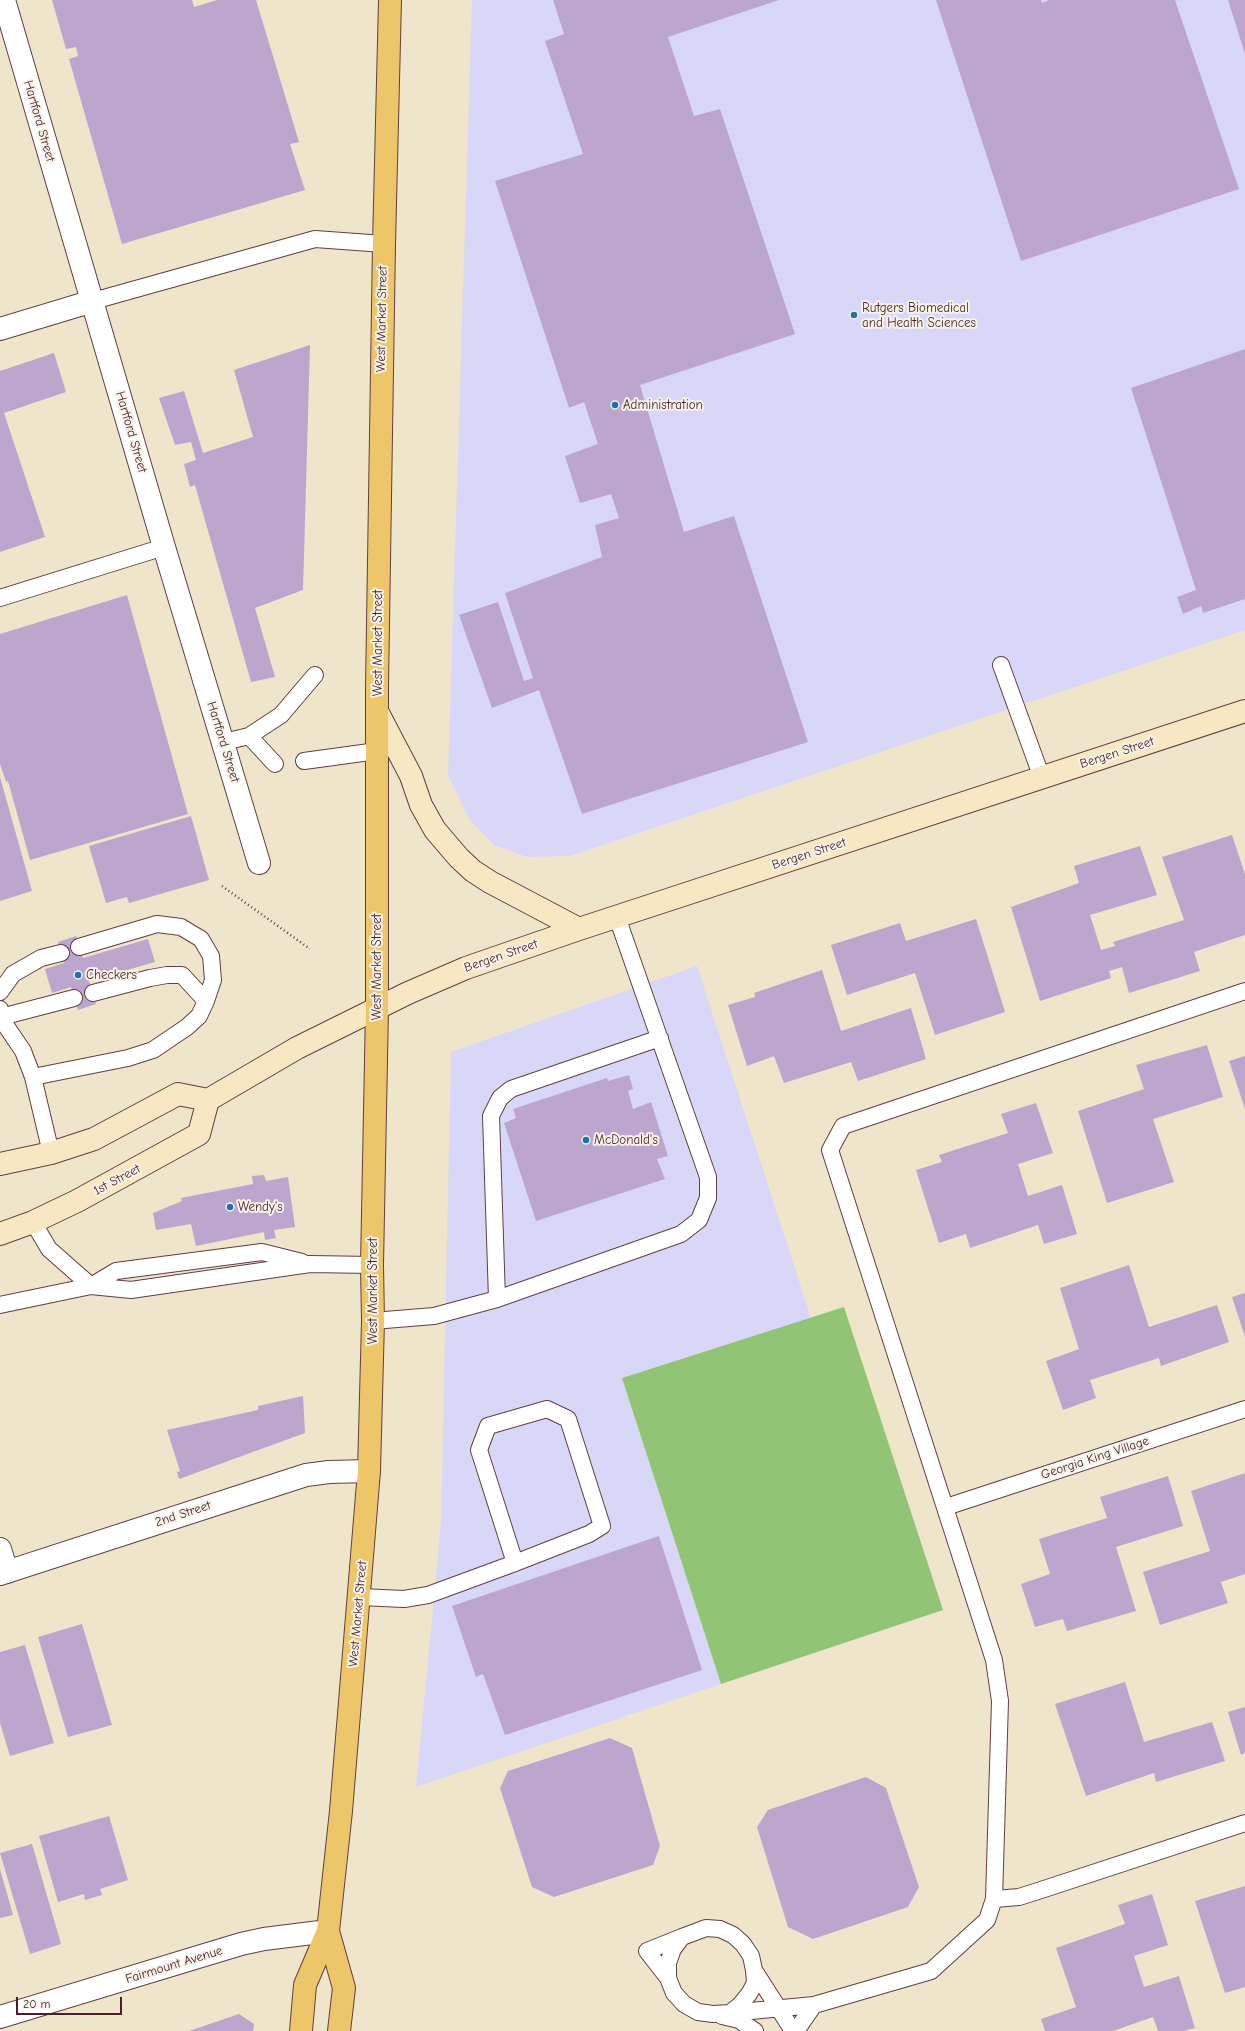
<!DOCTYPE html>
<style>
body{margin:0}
#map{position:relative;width:1245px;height:2031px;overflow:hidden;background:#efe5ca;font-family:"Comic Neue",sans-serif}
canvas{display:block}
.scale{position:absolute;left:16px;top:1997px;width:106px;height:18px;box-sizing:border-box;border:2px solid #4a1f2b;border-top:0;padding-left:5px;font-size:12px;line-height:14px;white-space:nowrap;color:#4a1f2b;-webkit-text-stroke:3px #f7f3e8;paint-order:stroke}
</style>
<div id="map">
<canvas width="1245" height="2031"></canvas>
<div class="scale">20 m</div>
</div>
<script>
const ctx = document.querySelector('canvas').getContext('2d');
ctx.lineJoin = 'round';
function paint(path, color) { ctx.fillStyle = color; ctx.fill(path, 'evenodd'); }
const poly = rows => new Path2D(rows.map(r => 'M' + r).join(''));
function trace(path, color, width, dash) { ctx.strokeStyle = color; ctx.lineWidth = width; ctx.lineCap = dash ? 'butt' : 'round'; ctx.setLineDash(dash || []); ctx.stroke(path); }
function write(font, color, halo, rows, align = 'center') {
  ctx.font = font + ' "Comic Neue",sans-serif'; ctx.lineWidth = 4; ctx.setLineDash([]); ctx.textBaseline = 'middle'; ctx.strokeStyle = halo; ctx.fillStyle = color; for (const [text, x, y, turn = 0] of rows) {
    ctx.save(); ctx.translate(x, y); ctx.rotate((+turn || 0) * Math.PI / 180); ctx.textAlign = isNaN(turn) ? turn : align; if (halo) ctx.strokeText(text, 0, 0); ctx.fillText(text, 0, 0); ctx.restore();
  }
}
paint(poly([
 [472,0,1245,0,1245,630,570,856,527,857,494,845,469,819,448,775],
 [697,966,811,1318,622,1378,721,1684,416,1787,441,1523,451,1052]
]), '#d9d7f8');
paint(poly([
 [844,1307,943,1610,721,1684,622,1378]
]), '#92c475');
paint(poly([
 [52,0,192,0,194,7,217,0,256,0,299,142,290,144,305,190,122,244,69,59,78,56,76,47,66,49],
 [553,0,779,0,668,37,694,116,720,109,795,334,640,385,684,532,734,516,808,742,582,814,539,690,492,708,459,615,498,602,524,681,533,678,505,593,602,557,595,525,619,518,611,494,580,503,565,456,598,444,584,402,569,408,495,181,583,154,545,41,564,34],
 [936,0,1041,0,1042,3,1049,0,1175,0,1239,189,1021,261],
 [1228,0,1245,0,1245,54],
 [310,345,303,590,255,608,275,677,251,682,195,485,190,487,184,464,196,460,191,442,175,445,159,398,184,391,203,453,253,437,234,370],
 [1245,349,1245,599,1203,613,1201,606,1183,614,1177,597,1196,590,1131,388],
 [54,353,66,392,4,413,45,537,0,552,0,371],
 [127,595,188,814,30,860,8,781,6,782,0,764,0,634],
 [0,777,32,891,0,901],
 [191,816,209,880,129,903,127,897,106,903,89,846],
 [1232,835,1245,874,1245,935,1194,952,1200,971,1129,993,1122,967,1109,971,1111,978,1040,1001,1011,907,1079,883,1074,866,1140,846,1157,895,1090,915,1101,950,1115,946,1113,942,1184,920,1162,857],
 [976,919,1005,1012,935,1035,915,973,847,995,831,945,900,923,906,941],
 [76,936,83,958,148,939,155,962,89,981,96,1004,78,1010,71,987,52,993,45,969,64,963,58,942],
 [822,970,841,1031,911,1008,926,1059,858,1081,851,1062,784,1083,774,1056,747,1066,728,1005,755,997,754,993],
 [1207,1045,1223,1097,1153,1119,1174,1182,1107,1203,1078,1111,1144,1089,1136,1065],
 [1245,1056,1245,1109,1229,1061],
 [629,1075,633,1089,628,1091,633,1109,651,1102,668,1156,657,1159,665,1179,536,1221,504,1123,516,1118,513,1109,607,1078,608,1081],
 [1036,1103,1053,1153,1018,1164,1028,1196,1062,1185,1077,1234,1044,1244,1038,1225,970,1248,966,1234,939,1243,916,1170,942,1162,939,1155,1008,1133,1001,1114],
 [264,1175,266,1181,288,1177,295,1227,274,1230,276,1238,265,1240,264,1232,196,1246,191,1224,156,1230,153,1213,182,1201,181,1198,253,1184,252,1176],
 [1129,1265,1149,1327,1217,1305,1229,1342,1161,1366,1159,1358,1090,1380,1096,1398,1063,1410,1046,1361,1079,1349,1060,1288],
 [1245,1293,1245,1337,1232,1297],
 [303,1396,305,1433,179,1479,177,1472,180,1471,167,1430,258,1410,258,1406],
 [1245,1473,1245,1574,1221,1582,1228,1603,1160,1625,1143,1572,1210,1551,1191,1491],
 [1168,1476,1183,1526,1116,1547,1136,1611,1067,1631,1063,1619,1035,1627,1021,1584,1050,1574,1039,1539,1107,1518,1100,1497],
 [659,1536,702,1670,505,1735,483,1674,476,1677,452,1606],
 [82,1624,112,1725,68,1737,38,1637],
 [25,1645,54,1743,10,1756,0,1723,0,1652],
 [1125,1682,1144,1742,1212,1722,1225,1761,1156,1782,1154,1773,1086,1796,1055,1704],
 [1245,1707,1245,1753,1241,1755,1228,1712],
 [610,1738,632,1748,660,1846,653,1865,554,1897,532,1887,500,1788,508,1771],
 [866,1777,886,1788,919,1887,908,1907,813,1939,788,1927,757,1827,768,1810],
 [109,1816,128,1880,100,1889,102,1895,85,1900,84,1894,58,1902,39,1836],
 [32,1844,61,1944,30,1954,0,1853],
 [0,1869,13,1915,0,1918],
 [1245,1886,1245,1987,1225,1993,1195,1901],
 [1152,1894,1168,1945,1134,1956,1144,1987,1179,1976,1195,2028,1184,2031,1158,2031,1153,2017,1113,2031,1045,2031,1041,2019,1076,2007,1056,1948,1125,1924,1118,1905],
 [239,2014,254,2024,253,2031,189,2031]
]), '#bca6ce');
const service = poly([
 [93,301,315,239,384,244],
 [0,598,164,547],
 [1001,665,1042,778],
 [224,742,249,736],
 [304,761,377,751],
 [275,764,249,736,281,715,315,675],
 [0,992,13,974,41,958,61,953],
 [93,993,150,978,167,975,182,975,206,1001],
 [0,1009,1,1017,74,998],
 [0,1017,23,1051,33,1077,51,1153],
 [33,1077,128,1058,153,1050,187,1027,199,1016,206,1001,213,980,211,956,201,939,181,927,157,924,79,947],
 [33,1222,49,1249,91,1286,131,1290,310,1264,372,1265],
 [497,1299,491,1116,500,1098,511,1089,660,1038],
 [0,1305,91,1286,116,1271,262,1252,302,1262],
 [373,1321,434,1316,497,1299,681,1234,699,1220,708,1198,708,1177,617,917],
 [946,1507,1245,1409],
 [360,1597,404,1599,428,1595,515,1563,589,1534,602,1526,568,1419,547,1409,488,1426,479,1450,515,1563],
 [994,1899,1019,1897,1035,1892,1245,1823],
 [754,1970,755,1983,749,1994,740,2005,730,2013,713,2014,698,2012,684,2004,674,1993,668,1978,668,1963,673,1949,682,1937,706,1928,720,1929,733,1935,743,1944,751,1956,754,1970,793,2031],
 [668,1978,647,1951,682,1937],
 [730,2013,814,2005,931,1971,987,1920,994,1899,1000,1701,994,1660,830,1150,843,1126,1245,991],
 [722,2016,739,2020,755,2031],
 [796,2031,814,2005]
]);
const minor = poly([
 [4,0,164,547,259,863],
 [0,329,93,301],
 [0,1549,7,1572],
 [0,1574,306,1475,329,1472,369,1471],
 [0,2017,241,1944,264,1939,328,1931]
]);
const secondary = poly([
 [377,711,411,776,421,805,435,830,459,858,473,871,490,882,579,929],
 [0,1164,51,1153,94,1139,178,1094,208,1100,297,1048,408,993,466,968,579,929,1245,711],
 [0,1234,33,1222,77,1201,199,1134,208,1100]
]);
const primary = poly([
 [328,1931,344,1988,339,2031],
 [301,2031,305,1985,328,1931,341,1811,369,1471,373,1321,372,1265,377,1009,377,687,384,244,390,0]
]);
trace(service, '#633d43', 18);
trace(minor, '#633d43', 24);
trace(secondary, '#633d43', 24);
trace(primary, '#633d43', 24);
trace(poly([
 [222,886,310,949]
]), '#633d43', 2.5, [1, 3]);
trace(service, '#fff', 16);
trace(minor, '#fff', 22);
trace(secondary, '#f7e8c3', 22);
trace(primary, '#ecc669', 22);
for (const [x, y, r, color] of [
 [854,315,4,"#1f6fb2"],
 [615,405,4,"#1f6fb2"],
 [78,975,4,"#1f6fb2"],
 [586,1140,4,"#1f6fb2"],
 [230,1207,4,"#1f6fb2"]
]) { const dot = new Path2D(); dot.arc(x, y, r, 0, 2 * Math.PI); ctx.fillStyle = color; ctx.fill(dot); trace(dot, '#f7f3e8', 1.5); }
write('13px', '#4a1f2b', '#f7f3e8', [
 ["Hartford Street",39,121,74],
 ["West Market Street",382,319,-89],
 ["Hartford Street",131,432,74],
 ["West Market Street",378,643,-90],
 ["Hartford Street",223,742,73],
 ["Bergen Street",1117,753,-18],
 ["Bergen Street",809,854,-18],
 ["Bergen Street",501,956,-19],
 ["West Market Street",377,967,-90],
 ["1st Street",117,1180,-28],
 ["West Market Street",373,1291,-90],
 ["Georgia King Village",1095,1458,-18],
 ["2nd Street",183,1514,-18],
 ["West Market Street",358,1614,-85],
 ["Fairmount Avenue",174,1965,-17]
]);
write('13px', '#4a1f2b', '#f7f3e8', [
 ["Rutgers Biomedical",862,308],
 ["and Health Sciences",862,323],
 ["Administration",623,405],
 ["Checkers",86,975],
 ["McDonald's",594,1140],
 ["Wendy's",238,1207]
], 'left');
</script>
